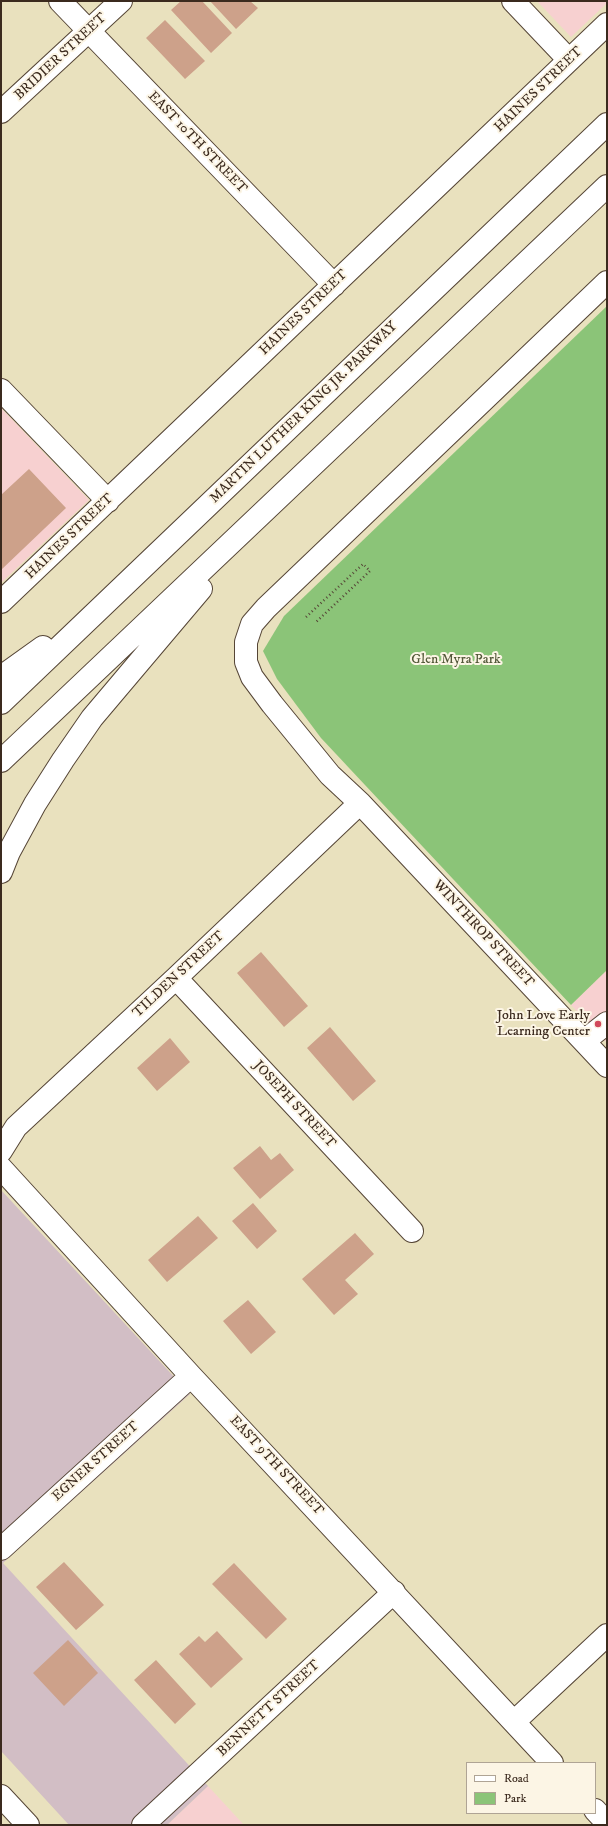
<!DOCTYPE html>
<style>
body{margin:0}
#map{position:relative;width:608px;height:1826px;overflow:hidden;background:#e9e1be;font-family:"IM FELL DW Pica",serif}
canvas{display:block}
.frame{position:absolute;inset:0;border:2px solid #3b2a1e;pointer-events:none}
.legend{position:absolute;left:466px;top:1762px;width:130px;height:52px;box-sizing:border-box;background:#fcf5e5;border:1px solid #afa495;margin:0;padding:5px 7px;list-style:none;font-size:12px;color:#3b2a1e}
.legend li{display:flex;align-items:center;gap:8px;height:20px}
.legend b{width:20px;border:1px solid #afa495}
</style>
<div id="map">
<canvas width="608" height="1826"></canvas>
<div class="frame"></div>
<ul class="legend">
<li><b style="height:5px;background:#fff"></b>Road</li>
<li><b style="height:11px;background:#8bc478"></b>Park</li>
</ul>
</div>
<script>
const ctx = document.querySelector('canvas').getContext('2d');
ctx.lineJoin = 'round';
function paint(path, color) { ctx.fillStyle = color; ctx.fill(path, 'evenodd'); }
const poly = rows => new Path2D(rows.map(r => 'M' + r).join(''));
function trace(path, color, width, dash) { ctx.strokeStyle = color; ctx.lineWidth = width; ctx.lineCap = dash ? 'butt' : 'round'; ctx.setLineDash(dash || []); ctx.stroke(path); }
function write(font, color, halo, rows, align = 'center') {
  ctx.font = font + ' "IM FELL DW Pica",serif'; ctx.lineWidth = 4; ctx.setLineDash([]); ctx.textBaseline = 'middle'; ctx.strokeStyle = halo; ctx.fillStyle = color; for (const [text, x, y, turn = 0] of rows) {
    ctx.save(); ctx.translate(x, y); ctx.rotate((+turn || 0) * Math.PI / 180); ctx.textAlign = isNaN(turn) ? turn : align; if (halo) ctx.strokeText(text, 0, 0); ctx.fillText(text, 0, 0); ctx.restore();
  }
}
paint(poly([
 [537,1,607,1,607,3,571,37],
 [1,408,89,500,1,583],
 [607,970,607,1043,571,1005],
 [208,1786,244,1825,167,1825]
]), '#f7d0d0');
paint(poly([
 [1,1190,190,1394,3,1563,208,1786,167,1825,69,1825,1,1751]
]), '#d2bec5');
paint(poly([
 [607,306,607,970,571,1005,321,738,277,679,263,651,284,616]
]), '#8bc478');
paint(poly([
 [181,1,202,1,232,33,211,53,171,10],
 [210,1,250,1,258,8,236,29],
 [165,20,205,61,185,79,146,38],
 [29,469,66,508,1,570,1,495],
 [261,952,308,1006,284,1027,237,973],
 [330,1027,376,1081,353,1101,307,1048],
 [170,1038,190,1062,157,1091,137,1068],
 [260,1146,271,1160,280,1153,294,1170,260,1199,233,1168],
 [253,1203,277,1231,257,1249,232,1221],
 [198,1216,218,1238,167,1282,148,1260],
 [355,1233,374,1254,345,1280,358,1294,334,1315,302,1279],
 [248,1300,276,1332,251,1354,223,1321],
 [64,1562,104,1605,76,1630,36,1587],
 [234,1563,287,1619,266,1639,212,1584],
 [217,1631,243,1659,211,1688,179,1654,199,1636,205,1642],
 [68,1640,98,1673,64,1706,33,1673],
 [156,1660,196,1704,175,1724,134,1680]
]), '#cda18a');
const minor = poly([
 [60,1,334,285],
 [513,1,569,60],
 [1,112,121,1],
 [607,282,266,608,252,624,246,642,246,662,252,677,272,704,330,775,360,803,607,1066],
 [1,390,108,501],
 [1,602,607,24],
 [176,978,412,1231],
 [584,1041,607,1023],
 [1,1151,16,1127,176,978,360,803],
 [1,1168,191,1376,552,1763],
 [1,1549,191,1376],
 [515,1721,607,1635],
 [1,1796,28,1825],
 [595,1810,607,1823],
 [143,1825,394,1592]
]);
const highway = poly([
 [1,677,43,647],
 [1,703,607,124],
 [1,761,607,186],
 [1,872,9,852,35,804,63,760,92,718,201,589]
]);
trace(minor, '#554536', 24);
trace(highway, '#554536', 24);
trace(poly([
 [306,617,363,564,370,571,315,623]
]), '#554536', 2.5, [1, 3]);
trace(minor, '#fff', 22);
trace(highway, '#fff', 22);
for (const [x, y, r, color] of [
 [598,1024,4,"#d1495b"]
]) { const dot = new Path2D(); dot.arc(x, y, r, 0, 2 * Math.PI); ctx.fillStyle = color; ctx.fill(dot); trace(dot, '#fcf5e5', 1.5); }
write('14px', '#3b2a1e', '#fcf5e5', [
 ["BRIDIER STREET",61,57,-43],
 ["HAINES STREET",539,90,-44],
 ["EAST 10TH STREET",197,143,46],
 ["HAINES STREET",304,313,-44],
 ["MARTIN LUTHER KING JR. PARKWAY",304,413,-44],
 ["HAINES STREET",70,537,-44],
 ["WINTHROP STREET",483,934,47],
 ["TILDEN STREET",179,975,-43],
 ["JOSEPH STREET",294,1105,47],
 ["EGNER STREET",96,1462,-42],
 ["EAST 9TH STREET",276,1466,47],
 ["BENNETT STREET",269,1709,-43]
]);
write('14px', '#535839', '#fcf5e5', [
 ["Glen Myra Park",456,660]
]);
write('14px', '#3b2a1e', '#fcf5e5', [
 ["John Love Early",590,1016],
 ["Learning Center",590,1032]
], 'right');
</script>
